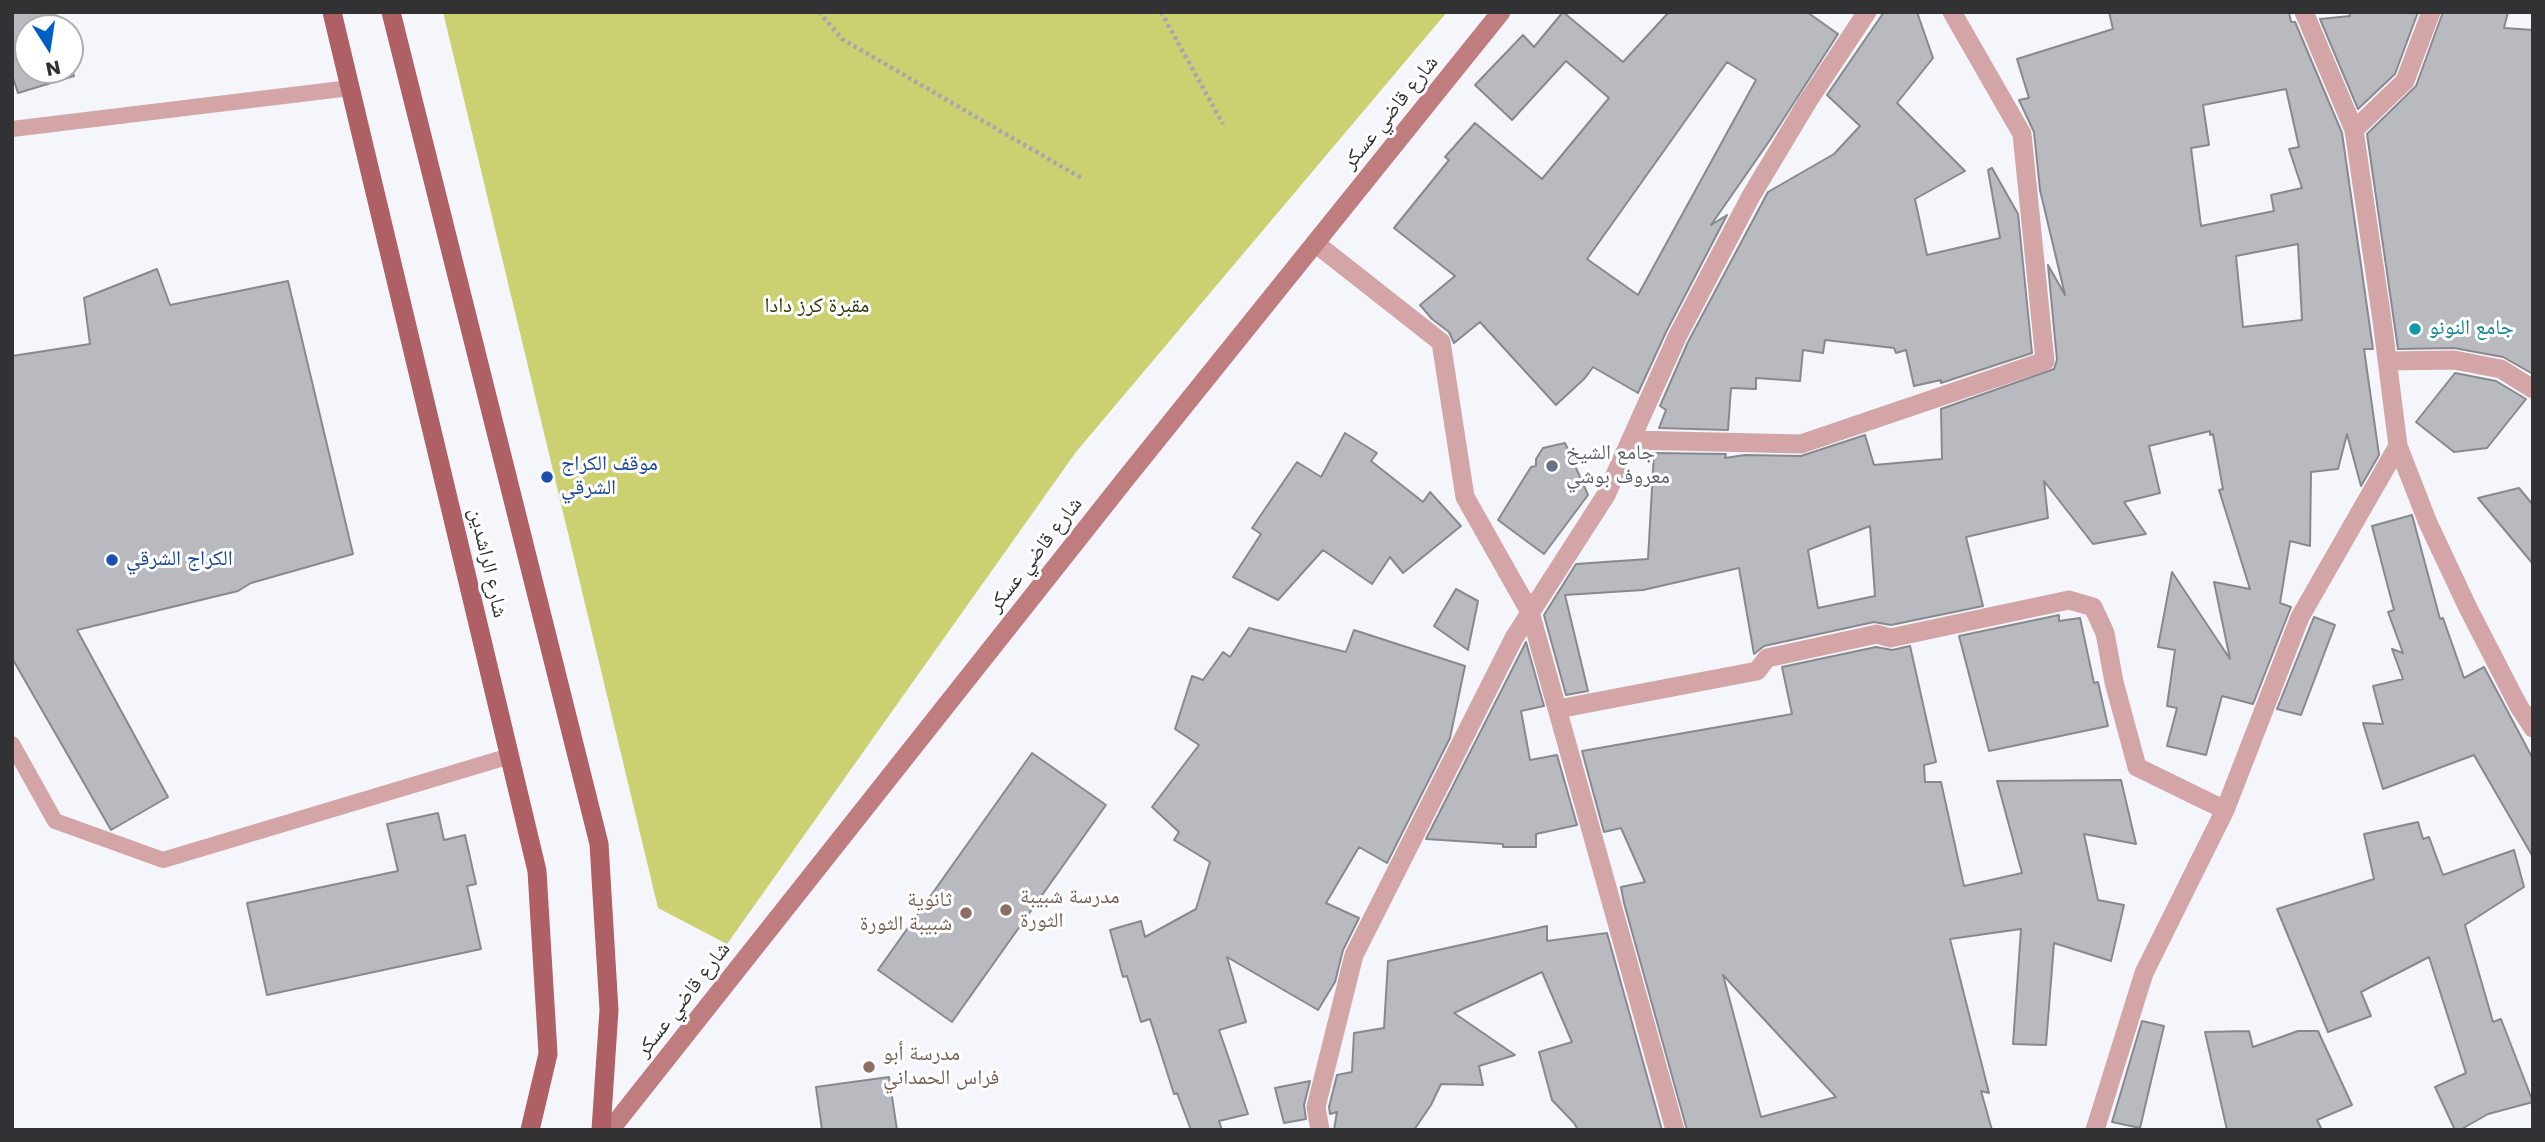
<!DOCTYPE html>
<meta charset="utf-8">
<style>
body{margin:0}
#map{position:relative;width:2545px;height:1142px;overflow:hidden;background:#f4f6fc;font-family:Poppins,sans-serif}
canvas{display:block}
.frame{position:absolute;inset:0;border:14px solid #323235;pointer-events:none}
.north{position:absolute;left:14px;top:14px;width:70px;height:70px;box-sizing:border-box;background:#fff;border:2px solid #adadae;border-radius:50%;rotate:168deg;font-size:19px;font-weight:700;line-height:28px;text-align:center;color:#323235}
.north::after{content:'';display:block;margin:auto;width:24px;height:32px;background:#005ec7;clip-path:polygon(50% 0,100% 100%,50% 72%,0 100%)}
</style>
<div id="map">
<canvas width="2545" height="1142"></canvas>
<div class="frame"></div>
<div class="north">N</div>
</div>
<script>
const ctx = document.querySelector('canvas').getContext('2d');
ctx.lineJoin = 'round';
function paint(path, color) { ctx.fillStyle = color; ctx.fill(path, 'evenodd'); }
const poly = rows => new Path2D(rows.map(r => 'M' + r).join(''));
function trace(path, color, width, dash) { ctx.strokeStyle = color; ctx.lineWidth = width; ctx.lineCap = dash ? 'butt' : 'round'; ctx.setLineDash(dash || []); ctx.stroke(path); }
function write(font, color, halo, rows, align = 'center') {
  ctx.font = font + ' Poppins,"Noto Naskh Arabic",sans-serif'; ctx.lineWidth = 6; ctx.setLineDash([]); ctx.textBaseline = 'middle'; ctx.strokeStyle = halo; ctx.fillStyle = color; for (const [text, x, y, turn = 0] of rows) {
    ctx.save(); ctx.translate(x, y); ctx.rotate((+turn || 0) * Math.PI / 180); ctx.textAlign = isNaN(turn) ? turn : align; if (halo) ctx.strokeText(text, 0, 0); ctx.fillText(text, 0, 0); ctx.restore();
  }
}
paint(poly([
 [443,12,1447,12,1076,452,727,944,658,908]
]), '#cbd071');
const building = poly([
 [12,12,55,12,60,28,28,28,28,70,70,70,70,62,74,76,18,93,12,75,12,12],
 [1563,12,1623,62,1669,12,1807,12,1838,34,1770,140,1711,225,1727,215,1666,332,1638,393,1593,367,1585,378,1556,405,1480,322,1454,343,1449,332,1432,319,1420,305,1455,276,1394,228,1449,160,1445,157,1475,123,1542,179,1609,98,1566,61,1512,120,1475,85,1523,35,1534,47,1563,12],
 [1727,62,1756,80,1638,295,1587,259,1727,62],
 [1884,12,1917,12,1933,58,1897,103,1965,171,1915,199,1927,255,2000,238,1988,170,1992,168,2018,214,2032,353,1941,383,1941,380,1914,386,1906,350,1896,353,1894,348,1825,340,1823,353,1803,350,1800,381,1756,378,1756,389,1731,388,1728,430,1659,428,1666,410,1660,406,1688,342,1768,192,1834,154,1860,126,1827,95,1884,12],
 [2109,12,2289,12,2291,22,2295,22,2342,133,2373,349,2364,349,2379,455,2361,486,2347,434,2338,469,2311,472,2310,546,2290,541,2280,603,2291,607,2253,704,2222,696,2206,755,2167,746,2177,708,2167,706,2175,650,2158,647,2172,572,2230,659,2214,582,2250,589,2219,490,2223,489,2213,434,2210,435,2210,431,2149,446,2160,493,2124,502,2146,534,2093,544,2044,481,2048,518,1966,537,1983,606,1891,625,1874,622,1764,646,1754,654,1739,568,1643,590,1565,595,1588,691,1566,695,1544,615,1576,564,1648,559,1654,453,1726,454,1725,458,1745,455,1801,456,1865,435,1874,465,1942,459,1941,409,2054,369,2057,360,2048,265,2065,295,2040,190,2034,132,2019,100,2029,98,2017,59,2113,29,2109,12],
 [2286,89,2299,147,2289,149,2302,188,2271,195,2274,211,2201,226,2191,148,2209,145,2203,105,2286,89],
 [2298,244,2302,320,2243,327,2236,256,2298,244],
 [1870,526,1875,596,1818,608,1808,550,1870,526],
 [2349,12,2418,12,2395,74,2358,109,2320,19,2350,16,2349,12],
 [2443,12,2508,12,2504,28,2533,30,2533,374,2503,357,2454,348,2398,349,2367,134,2416,86,2443,12],
 [157,269,170,305,288,281,353,554,251,583,238,591,77,630,168,797,111,830,12,658,12,356,90,344,84,298,157,269],
 [2455,373,2496,381,2526,399,2487,448,2454,452,2416,422,2455,373],
 [1345,433,1377,453,1371,461,1423,502,1430,492,1461,526,1403,573,1390,557,1372,584,1323,550,1278,600,1233,577,1261,534,1252,528,1297,462,1321,477,1345,433],
 [1565,443,1588,495,1544,554,1498,520,1531,467,1536,466,1536,459,1543,448,1565,443],
 [2519,488,2533,505,2533,564,2478,498,2519,488],
 [2412,515,2440,619,2443,618,2464,678,2484,667,2533,759,2533,857,2474,755,2383,789,2363,723,2383,724,2373,686,2403,679,2392,649,2403,653,2388,612,2394,610,2372,526,2412,515],
 [1456,589,1478,601,1468,650,1434,626,1456,589],
 [2059,615,2059,621,2080,618,2094,683,2098,682,2108,726,1989,751,1959,636,2059,615],
 [2314,617,2335,625,2301,715,2277,709,2314,617],
 [1249,628,1346,652,1354,630,1465,666,1450,738,1387,863,1359,847,1326,903,1359,918,1343,950,1335,982,1318,1010,1227,957,1246,1022,1219,1030,1248,1114,1219,1121,1222,1130,1191,1130,1177,1093,1174,1094,1150,1019,1141,1022,1127,976,1123,977,1110,930,1141,921,1145,937,1196,909,1210,862,1174,840,1179,832,1152,807,1199,745,1175,729,1192,676,1203,680,1223,652,1230,657,1249,628],
 [1526,642,1544,706,1521,711,1530,760,1557,755,1577,825,1536,834,1536,847,1503,847,1503,844,1426,839,1526,642],
 [1910,646,1936,762,1924,765,1925,782,1941,782,1964,886,2022,873,1997,781,2121,780,2136,844,2084,834,2098,900,2124,905,2111,961,2054,943,2046,1045,2013,1044,2021,929,1950,939,1989,1093,1981,1091,1992,1130,1687,1130,1624,903,1621,887,1645,882,1621,828,1604,832,1582,751,1792,714,1782,667,1876,647,1892,650,1910,646],
 [1723,975,1836,1097,1761,1117,1723,975],
 [1032,753,1106,805,952,1022,878,970,1032,753],
 [438,813,444,840,465,835,476,884,467,886,481,949,267,995,247,903,398,871,387,824,438,813],
 [2418,822,2423,839,2429,837,2443,875,2514,850,2524,887,2465,925,2493,1022,2501,1019,2533,1102,2488,1114,2460,1130,2455,1130,2435,1087,2466,1073,2429,957,2361,992,2371,1016,2328,1032,2277,909,2374,879,2364,834,2418,822],
 [1547,926,1547,941,1607,933,1662,1130,1578,1130,1574,1123,1552,1100,1539,1052,1572,1042,1542,972,1454,1013,1515,1055,1479,1066,1483,1085,1441,1084,1431,1105,1414,1130,1334,1130,1337,1112,1330,1114,1329,1107,1337,1075,1352,1072,1354,1033,1384,1028,1388,961,1547,926],
 [2142,1021,2164,1026,2140,1128,2112,1122,2142,1021],
 [2249,1031,2253,1047,2298,1031,2318,1031,2352,1105,2317,1120,2322,1130,2227,1130,2205,1032,2249,1031],
 [889,1077,897,1130,822,1130,816,1087,889,1077],
 [1310,1081,1304,1105,1306,1119,1284,1123,1275,1088,1310,1081]
]);
paint(building, '#b8bac0');
trace(building, '#87898e', 2);
trace(poly([
 [819,12,842,39,1083,179],
 [1161,12,1223,124]
]), '#a7a8ad', 4.5, [3.5, 3.5]);
trace(poly([
 [12,129,350,88],
 [12,744,55,821,163,860,510,756]
]), '#d3a5a6', 16);
trace(poly([
 [2304,12,2354,130,2382,320,2398,446,2428,523,2468,608,2518,705,2533,728],
 [2354,130,2405,81,2431,12],
 [1315,243,1441,342,1465,497,1530,612,1675,1130],
 [2387,361,2454,360,2501,369,2533,389],
 [1631,440,1801,444,2045,361,2022,134,1952,12],
 [1558,709,1757,671,1767,658,1877,634,1890,638,2069,600,2093,607,2105,633,2114,682,2137,767,2225,810],
 [1320,1130,1316,1107,1354,955,1514,638,1606,495,1677,337,1751,196,1808,101,1867,12],
 [2095,1130,2144,973,2225,810,2300,617,2398,446]
]), '#d3a5a6', 19);
trace(poly([
 [610,1130,1127,477,1501,12]
]), '#bf7d80', 19);
trace(poly([
 [332,12,537,871,548,1054,530,1130],
 [391,12,599,844,609,1010,601,1130]
]), '#ae6064', 19);
for (const [x, y, r, color] of [
 [2415,329,7,"#0f9aa8"],
 [1552,466,7,"#6b7280"],
 [547,477,7,"#1a4fb4"],
 [112,560,7,"#1a4fb4"],
 [1006,910,7,"#8d6e63"],
 [966,913,7,"#8d6e63"],
 [869,1067,7,"#8d6e63"]
]) { const dot = new Path2D(); dot.arc(x, y, r, 0, 2 * Math.PI); ctx.fillStyle = color; ctx.fill(dot); trace(dot, '#fff', 2.5); }
write('21px', '#323235', '#fff', [
 ["شارع قاضي عسكر",1391,113,-51],
 ["شارع قاضي عسكر",1036,555,-52],
 ["شارع الراشدين",487,563,77],
 ["شارع قاضي عسكر",684,1000,-52]
]);
write('21px', '#35370d', '#fff', [
 ["مقبرة كرز دادا",817,307]
]);
write('21px', '#0d838f', '#fff', [
 ["جامع النونو",2429,329]
], 'left');
write('21px', '#5b616d', '#fff', [
 ["جامع الشيخ",1566,454],
 ["معروف بوشي",1566,478]
], 'left');
write('21px', '#164399', '#fff', [
 ["موقف الكراج",561,465],
 ["الشرقي",561,489],
 ["الكراج الشرقي",126,560]
], 'left');
write('21px', '#785e54', '#fff', [
 ["مدرسة شبيبة",1020,898],
 ["الثورة",1020,922],
 ["ثانوية",952,901,"right"],
 ["شبيبة الثورة",952,925,"right"],
 ["مدرسة أبو",883,1055],
 ["فراس الحمداني",883,1079]
], 'left');
</script>
